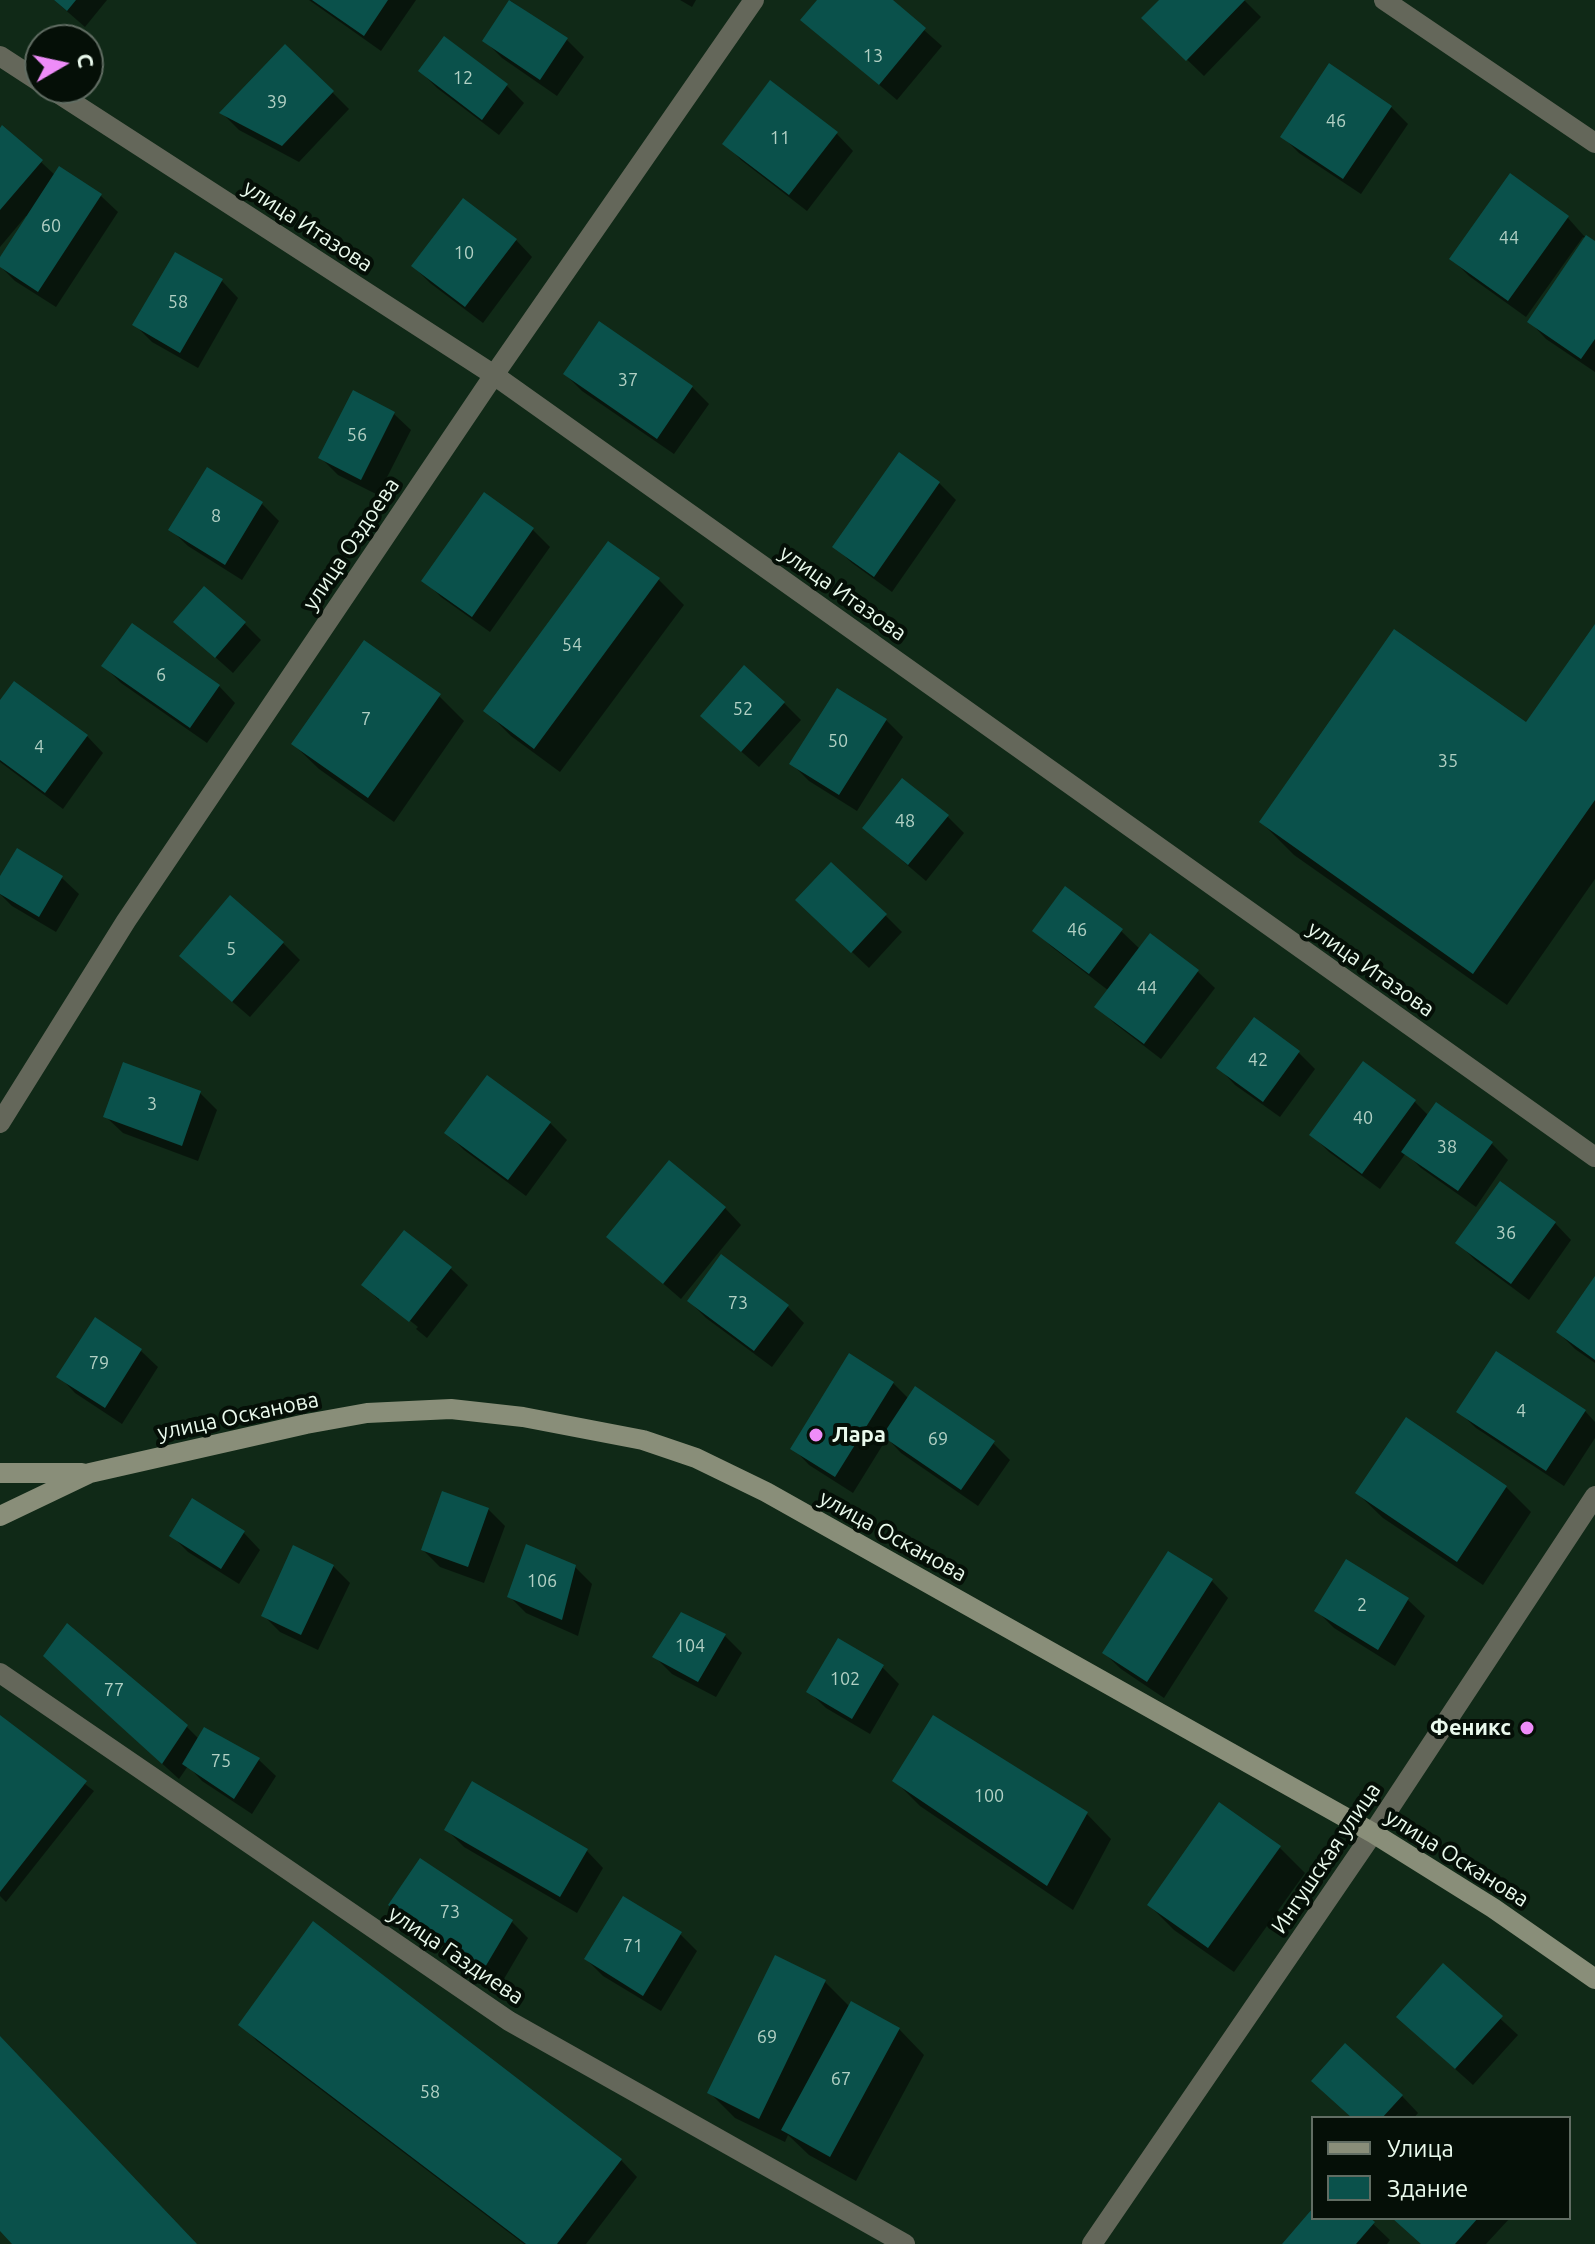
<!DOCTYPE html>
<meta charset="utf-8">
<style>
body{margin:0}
#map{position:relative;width:1595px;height:2244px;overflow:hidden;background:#102917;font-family:Ubuntu,sans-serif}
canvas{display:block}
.legend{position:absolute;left:1311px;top:2116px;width:260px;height:104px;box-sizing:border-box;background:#050f07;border:2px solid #616d63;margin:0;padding:10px 14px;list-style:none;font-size:24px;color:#eafaed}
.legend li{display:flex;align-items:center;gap:16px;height:40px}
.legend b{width:40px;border:2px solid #616d63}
.north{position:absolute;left:24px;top:24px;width:80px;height:80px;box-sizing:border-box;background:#050f07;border:2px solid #616d63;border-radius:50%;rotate:81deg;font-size:22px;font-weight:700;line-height:32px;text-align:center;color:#eafaed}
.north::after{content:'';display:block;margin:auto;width:28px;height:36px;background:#ee8cf8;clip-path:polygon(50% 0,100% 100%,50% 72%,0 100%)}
</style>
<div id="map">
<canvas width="1595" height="2244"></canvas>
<ul class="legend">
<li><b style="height:10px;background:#898e79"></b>Улица</li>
<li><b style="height:22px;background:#0a514b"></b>Здание</li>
</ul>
<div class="north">С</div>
</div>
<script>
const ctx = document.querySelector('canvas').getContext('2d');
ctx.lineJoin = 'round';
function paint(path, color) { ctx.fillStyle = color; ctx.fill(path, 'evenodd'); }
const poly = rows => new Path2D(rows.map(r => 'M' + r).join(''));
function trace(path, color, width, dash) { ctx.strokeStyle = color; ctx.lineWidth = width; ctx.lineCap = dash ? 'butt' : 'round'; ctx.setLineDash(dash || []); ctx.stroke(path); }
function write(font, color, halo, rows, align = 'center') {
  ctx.font = font + ' Ubuntu,sans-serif'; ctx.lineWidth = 8; ctx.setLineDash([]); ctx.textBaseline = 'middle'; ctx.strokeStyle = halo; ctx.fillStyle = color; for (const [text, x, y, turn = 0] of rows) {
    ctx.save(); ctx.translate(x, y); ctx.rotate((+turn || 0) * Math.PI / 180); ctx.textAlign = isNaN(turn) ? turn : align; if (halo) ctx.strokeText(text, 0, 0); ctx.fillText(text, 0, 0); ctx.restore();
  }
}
paint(poly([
 [54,0,107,0,85,27],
 [309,0,416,0,381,51],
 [680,0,696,0,692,7],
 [819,0,890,0,942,46,897,100,803,20],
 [1161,0,1244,0,1261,17,1204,76,1144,18],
 [511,1,567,40,584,57,557,96,502,58,485,41],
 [445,39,507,86,524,103,499,135,437,88,420,71],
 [770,83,837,134,853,151,807,211,741,160,725,143],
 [332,92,349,109,299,162,239,130,222,113],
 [1391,107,1408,124,1361,194,1299,153,1282,136],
 [0,131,41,162,56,176,60,169,101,196,118,212,56,307,15,281,0,266,0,261,28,217,26,216,0,247],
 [1568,218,1584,236,1595,243,1595,372,1546,339,1530,322,1586,239,1583,237,1526,317,1469,276,1452,259],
 [516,240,532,257,483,323,430,283,413,266],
 [222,281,238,298,198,368,152,342,135,325],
 [565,374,692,387,709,404,674,454,582,391],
 [394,414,411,430,378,495,338,475,321,458],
 [208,470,262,504,279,521,242,580,188,546,171,530],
 [939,483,956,500,892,592,852,563,835,547],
 [484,495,533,530,550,547,490,632,441,597,424,580],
 [609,543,659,580,684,605,560,772,511,736,486,711],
 [176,622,244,623,261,640,233,673],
 [1595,627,1595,879,1507,1005,1294,855,1261,822,1527,725],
 [104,666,219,686,235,703,207,743,121,683],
 [439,696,464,721,394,822,319,769,293,744],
 [0,703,87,736,103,753,63,809,0,762],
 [784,703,801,720,759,767,720,733],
 [886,720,903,737,857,811,809,781,792,764],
 [948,817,964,833,926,881,864,828],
 [62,878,79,894,56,932,12,906,0,894,0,880],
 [885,915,902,932,869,968,815,917],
 [1035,931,1121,931,1140,949,1150,936,1198,972,1215,988,1161,1059,1114,1023,1097,1006,1109,991,1052,947],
 [283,943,300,960,250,1017,198,972],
 [1298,1052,1315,1069,1280,1117,1235,1085,1219,1068],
 [1364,1064,1415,1102,1429,1116,1491,1143,1508,1160,1476,1207,1421,1168,1406,1153,1380,1189,1329,1152,1312,1135],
 [125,1065,200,1093,217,1110,198,1161,123,1133,106,1117],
 [550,1123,567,1140,526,1196,464,1150,447,1133],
 [725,1208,741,1225,681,1299,609,1237],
 [1555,1223,1571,1240,1529,1300,1475,1260,1458,1243],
 [404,1233,451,1269,468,1285,427,1338,416,1329,418,1327,379,1296,379,1300,363,1285],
 [1595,1281,1595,1363,1575,1349,1558,1332],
 [689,1301,787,1306,804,1323,772,1367,706,1318],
 [95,1320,141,1351,158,1367,122,1424,75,1393,59,1376],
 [850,1356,893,1383,909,1399,993,1443,1010,1460,978,1506,901,1453,887,1438,853,1493,809,1465,793,1448],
 [1585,1411,1595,1422,1595,1438,1564,1486,1476,1428,1459,1412],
 [1506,1487,1531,1512,1483,1585,1383,1518,1357,1493],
 [488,1509,505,1526,484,1583,440,1567,423,1550],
 [244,1533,260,1550,239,1584,188,1552,172,1536],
 [333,1566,350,1583,318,1650,280,1632,263,1615],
 [575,1567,592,1584,578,1636,526,1613,509,1596],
 [1212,1581,1228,1598,1164,1698,1121,1669,1104,1653],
 [1408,1600,1425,1616,1395,1666,1334,1628,1317,1611],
 [725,1636,742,1653,716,1697,672,1674,655,1657],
 [882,1667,899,1684,870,1734,826,1708,809,1692],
 [63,1673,186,1726,199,1739,259,1760,276,1776,252,1814,202,1781,188,1766,179,1779],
 [0,1718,94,1791,6,1902,0,1896],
 [895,1781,1086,1813,1111,1839,1073,1910,920,1806],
 [447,1830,587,1851,603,1868,577,1913,464,1847],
 [1279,1847,1305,1873,1234,1972,1174,1930,1149,1905],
 [390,1905,511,1921,528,1938,501,1984,407,1922],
 [680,1934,697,1951,661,2011,603,1976,586,1959],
 [775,1957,825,1982,850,2007,899,2029,924,2055,856,2181,809,2155,788,2135,785,2142,735,2118,710,2093],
 [1443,1966,1518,2035,1473,2085,1415,2033],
 [241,2024,621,2160,637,2177,586,2244,524,2244,257,2041],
 [1402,2096,1418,2113,1414,2118,1353,2118],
 [1313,2211,1313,2218,1367,2218,1390,2240,1387,2244,1285,2244],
 [1394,2218,1510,2218,1486,2244,1422,2244]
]), '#0007');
paint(poly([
 [54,0,76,0,67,11],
 [312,0,388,0,364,36],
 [509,0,568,38,540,80,482,41],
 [817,0,893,0,926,28,879,85,800,20],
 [1159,0,1245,0,1186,61,1141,18],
 [444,36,508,84,482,120,418,71],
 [285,44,334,91,282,146,219,113],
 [1329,63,1392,106,1343,179,1280,137],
 [770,80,838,132,789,195,722,144],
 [2,125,43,160,0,210,0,128],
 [59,166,102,194,38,292,0,267,0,257],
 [1510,173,1569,216,1508,301,1449,259],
 [463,198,517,239,465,307,411,266],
 [1586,235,1595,241,1595,339,1581,359,1527,322],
 [175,252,223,279,180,353,132,325],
 [599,321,693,386,657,439,563,374],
 [353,390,395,412,361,480,318,458],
 [899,452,940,482,874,577,832,547],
 [207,467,263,502,225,565,168,530],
 [484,492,534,528,472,617,421,581],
 [608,541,660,578,534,749,483,711],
 [204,586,246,622,215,658,173,622],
 [132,623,220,685,190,728,101,666],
 [1595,624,1595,800,1473,974,1259,822,1394,629,1526,722],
 [364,640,441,694,368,798,291,744],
 [744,665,785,702,741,752,700,716],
 [14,681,88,735,45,793,0,760,0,700],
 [837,688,887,719,839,795,789,764],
 [902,778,949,815,908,865,862,828],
 [17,848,63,876,39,917,0,894,0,876],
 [831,862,887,914,851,953,795,900],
 [1065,886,1123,929,1089,974,1032,931],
 [230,895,284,942,232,1002,179,956],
 [1150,933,1199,970,1144,1044,1094,1007],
 [1254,1017,1300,1051,1263,1102,1216,1068],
 [1363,1061,1416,1100,1362,1174,1309,1135],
 [123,1062,201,1091,182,1146,103,1117],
 [487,1075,551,1122,508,1180,444,1133],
 [1436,1102,1493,1142,1458,1191,1401,1152],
 [669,1160,726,1207,663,1284,606,1237],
 [1500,1181,1556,1222,1511,1284,1455,1243],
 [404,1230,452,1267,409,1322,361,1285],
 [721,1254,789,1305,754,1351,687,1301],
 [1595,1276,1595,1360,1556,1332],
 [95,1317,142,1349,105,1408,56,1377],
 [1496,1351,1586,1410,1546,1471,1456,1412],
 [849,1353,894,1382,835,1477,790,1449],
 [915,1386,995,1441,961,1490,882,1436],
 [1406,1417,1507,1486,1457,1562,1355,1493],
 [442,1491,489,1508,468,1567,421,1550],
 [192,1498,245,1531,221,1569,169,1536],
 [526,1544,576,1565,562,1620,507,1597],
 [293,1545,334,1565,301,1635,261,1616],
 [1168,1551,1213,1579,1147,1682,1102,1653],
 [1346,1559,1409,1598,1378,1650,1314,1611],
 [681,1612,726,1634,698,1682,652,1657],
 [67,1623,188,1725,162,1764,43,1656],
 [838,1638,884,1665,852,1719,806,1692],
 [0,1715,87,1781,0,1892],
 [933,1715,1088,1812,1047,1886,892,1781],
 [204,1727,260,1758,234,1799,182,1764],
 [472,1781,588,1849,560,1897,444,1830],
 [1219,1802,1281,1846,1208,1948,1147,1905],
 [420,1858,513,1920,484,1969,388,1905],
 [623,1896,682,1932,643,1996,584,1959],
 [313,1921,622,2159,557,2244,526,2244,238,2025],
 [775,1955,826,1980,759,2119,707,2093],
 [1443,1963,1503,2016,1455,2069,1396,2017],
 [851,2001,900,2028,830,2157,781,2130],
 [0,2036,197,2244,12,2244,0,2231],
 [1345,2043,1403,2095,1382,2118,1352,2118,1311,2081],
 [1313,2208,1313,2218,1370,2218,1375,2222,1356,2244,1282,2244],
 [1392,2218,1478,2218,1455,2244,1421,2244]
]), '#0a514b');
trace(poly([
 [1384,0,1595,143],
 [0,56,40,82],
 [50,88,494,375,1595,1157],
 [0,1123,126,921,494,375,754,0],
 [0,1673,509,2021,905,2244],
 [1092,2244,1373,1833,1595,1496]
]), '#64675a', 20);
trace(poly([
 [0,1473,82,1473],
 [0,1516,90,1473,306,1424,367,1413,451,1409,523,1417,643,1440,696,1458,766,1492,1373,1833,1493,1908,1595,1979]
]), '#898e79', 20);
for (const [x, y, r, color] of [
 [816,1435,8,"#ee8cf8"],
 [1527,1728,8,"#ee8cf8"]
]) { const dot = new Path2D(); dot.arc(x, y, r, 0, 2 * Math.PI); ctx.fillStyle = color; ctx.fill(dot); trace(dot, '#050f07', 3); }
write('18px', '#b2d0c4', null, [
 ["13",873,56],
 ["12",463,78],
 ["39",277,102],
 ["46",1336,121],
 ["11",780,138],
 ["60",51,226],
 ["44",1509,238],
 ["10",464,253],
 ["58",178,302],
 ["37",628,380],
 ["56",357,435],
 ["8",216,516],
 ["54",572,645],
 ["6",161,675],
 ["52",743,709],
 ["7",366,719],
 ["50",838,741],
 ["4",39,747],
 ["35",1448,761],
 ["48",905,821],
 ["46",1077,930],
 ["5",231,949],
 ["44",1147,988],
 ["42",1258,1060],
 ["3",152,1104],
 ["40",1363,1118],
 ["38",1447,1147],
 ["36",1506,1233],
 ["73",738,1303],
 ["79",99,1363],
 ["4",1521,1411],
 ["69",938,1439],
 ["106",542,1581],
 ["2",1362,1605],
 ["104",690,1646],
 ["102",845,1679],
 ["77",114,1690],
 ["75",221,1761],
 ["100",989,1796],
 ["73",450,1912],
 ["71",633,1946],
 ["69",767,2037],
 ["67",841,2079],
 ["58",430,2092]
]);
write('22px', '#eafaed', '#050f07', [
 ["улица Итазова",308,226,33],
 ["улица Оздоева",351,544,-56],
 ["улица Итазова",843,593,35],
 ["улица Итазова",1371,969,35],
 ["улица Осканова",238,1416,-12],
 ["улица Осканова",893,1536,29],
 ["Ингушская улица",1326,1858,-56],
 ["улица Осканова",1457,1858,32],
 ["улица Газдиева",456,1955,34]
]);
write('bold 22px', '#eafaed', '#050f07', [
 ["Лара",832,1435],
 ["Феникс",1511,1728,"right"]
], 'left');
</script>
